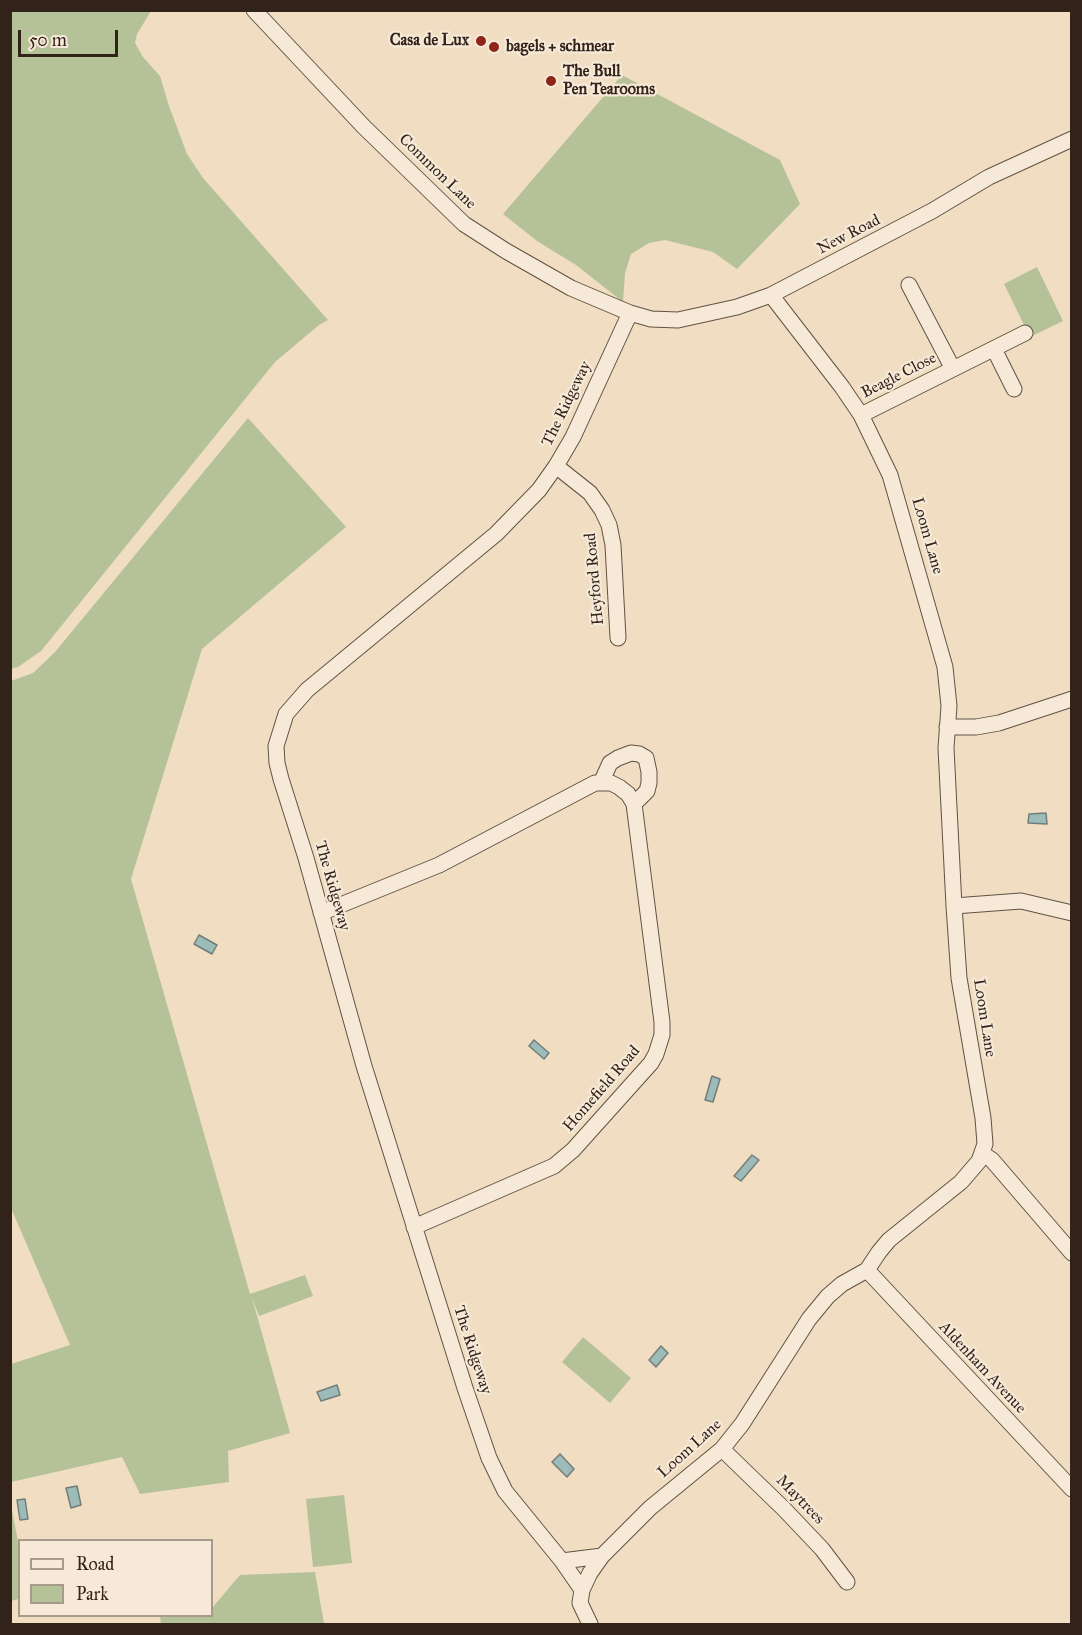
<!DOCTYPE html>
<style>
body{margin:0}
#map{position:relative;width:1082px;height:1635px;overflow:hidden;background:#f1ddc1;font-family:"IM FELL Great Primer",serif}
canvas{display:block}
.frame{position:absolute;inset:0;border:12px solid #31231a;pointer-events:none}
.legend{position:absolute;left:18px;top:1539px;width:195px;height:78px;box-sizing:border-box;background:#f6e9d7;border:2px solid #a79a8b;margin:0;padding:8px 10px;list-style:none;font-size:18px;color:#31231a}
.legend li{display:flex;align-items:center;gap:12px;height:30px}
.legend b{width:30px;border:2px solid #a79a8b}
.scale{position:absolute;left:18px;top:30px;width:100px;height:27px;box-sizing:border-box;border:3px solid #31231a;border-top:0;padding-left:8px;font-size:18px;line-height:21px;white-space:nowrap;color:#31231a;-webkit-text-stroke:4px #f6e9d7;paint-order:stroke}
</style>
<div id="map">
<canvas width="1082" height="1635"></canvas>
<div class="frame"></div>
<ul class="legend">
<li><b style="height:8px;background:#f6e9d7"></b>Road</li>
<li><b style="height:16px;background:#b5c297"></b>Park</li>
</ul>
<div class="scale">50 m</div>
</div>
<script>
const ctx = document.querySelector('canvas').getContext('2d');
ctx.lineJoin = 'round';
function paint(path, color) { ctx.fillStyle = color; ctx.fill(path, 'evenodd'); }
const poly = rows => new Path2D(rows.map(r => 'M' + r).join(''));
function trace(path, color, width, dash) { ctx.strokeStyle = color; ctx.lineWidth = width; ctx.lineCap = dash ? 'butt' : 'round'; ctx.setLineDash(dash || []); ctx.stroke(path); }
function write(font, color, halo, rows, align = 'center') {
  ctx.font = font + ' "IM FELL Great Primer",serif'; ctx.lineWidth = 4.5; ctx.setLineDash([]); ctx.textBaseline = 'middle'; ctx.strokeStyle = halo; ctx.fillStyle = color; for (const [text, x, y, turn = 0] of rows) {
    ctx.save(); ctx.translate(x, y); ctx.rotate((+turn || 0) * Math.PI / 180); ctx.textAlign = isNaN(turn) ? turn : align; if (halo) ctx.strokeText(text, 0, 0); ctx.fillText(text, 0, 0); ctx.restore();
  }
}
paint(poly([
 [10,11,151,11,137,34,135,43,143,57,160,76,169,106,187,154,203,178,328,320,319,325,275,362,41,651,18,667,11,669],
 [622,75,780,160,800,204,737,269,713,252,665,240,649,243,631,254,625,273,623,302,576,265,537,241,503,214],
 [1037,267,1063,321,1030,337,1004,284],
 [248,418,346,527,202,649,131,879,250,1294,305,1275,313,1296,259,1316,252,1298,290,1433,228,1451,229,1482,140,1494,122,1457,11,1482,11,1364,70,1345,11,1208,11,681,33,673,55,652],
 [583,1337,631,1378,610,1403,562,1362],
 [344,1495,352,1563,313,1567,306,1499],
 [10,1500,20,1552,19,1599,11,1601],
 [315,1572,324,1624,346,1624,161,1624,160,1616,212,1616,212,1608,240,1575]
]), '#b5c297');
const water = poly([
 [1046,813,1047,824,1028,823,1029,814,1046,813],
 [199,935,217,945,212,954,194,944,199,935],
 [534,1040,549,1053,544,1059,529,1046,534,1040],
 [712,1076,720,1079,713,1102,705,1100,712,1076],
 [752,1155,759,1160,741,1181,734,1176,752,1155],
 [661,1346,668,1353,656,1367,649,1360,661,1346],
 [337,1385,340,1395,321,1401,317,1392,337,1385],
 [560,1454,574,1469,567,1477,552,1462,560,1454],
 [77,1486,81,1505,71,1508,66,1488,77,1486],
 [25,1499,28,1519,20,1520,17,1500,25,1499]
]);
paint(water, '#9cbbb9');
trace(water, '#717e79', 1.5);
const minor = poly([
 [254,10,364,127,464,224,506,251,571,288,630,313,651,319,678,320,737,307,771,295,932,211,989,177,1072,139],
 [909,285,953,369],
 [994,349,1014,389],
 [861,415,1025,333],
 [556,466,590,493,602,510,609,525,613,545,618,638],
 [947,727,976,727,999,723,1072,699],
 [601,783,610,763,618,758,631,753,639,754,646,758,649,772,649,783,647,791,634,804],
 [954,906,1021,901,1072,913],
 [321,913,439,865,595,783,611,783,619,787,628,794,634,804,662,1022,662,1035,656,1054,651,1063,573,1150,554,1166,414,1227],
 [983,1154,992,1160,1072,1253],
 [867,1270,1072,1489],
 [722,1449,784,1509,822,1549,847,1582],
 [562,1561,602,1556],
 [582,1590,562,1561,505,1491,489,1458,465,1388,364,1066,306,858,281,779,277,763,276,746,286,714,307,690,496,534,539,490,556,466,573,437,630,313],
 [590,1624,580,1603,582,1590,590,1573,602,1556,650,1508,722,1449,742,1424,809,1319,828,1296,842,1284,867,1270,879,1252,889,1240,961,1182,979,1161,985,1144,983,1118,959,978,954,906,946,748,949,706,945,667,890,475,861,415,842,387,771,295]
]);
trace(minor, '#615244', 17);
trace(minor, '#f6e9d7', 15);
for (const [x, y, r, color] of [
 [481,41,6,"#8f2418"],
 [494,47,6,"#8f2418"],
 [551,81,6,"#8f2418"]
]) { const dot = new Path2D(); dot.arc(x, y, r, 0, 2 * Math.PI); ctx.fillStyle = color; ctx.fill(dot); trace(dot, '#f6e9d7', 2); }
write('bold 16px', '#31231a', '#f6e9d7', [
 ["Casa de Lux",469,41,"right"],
 ["bagels + schmear",506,47],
 ["The Bull",563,72],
 ["Pen Tearooms",563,90]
], 'left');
write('16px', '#31231a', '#f6e9d7', [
 ["Common Lane",437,172,44],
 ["New Road",849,235,-27],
 ["Beagle Close",899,376,-27],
 ["The Ridgeway",567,404,-64],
 ["Loom Lane",927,536,74],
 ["Heyford Road",595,579,-95],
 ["The Ridgeway",332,886,74],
 ["Loom Lane",984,1018,81],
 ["Homefield Road",602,1089,-49],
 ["The Ridgeway",472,1350,72],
 ["Aldenham Avenue",982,1368,47],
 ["Loom Lane",690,1449,-42],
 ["Maytrees",800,1500,46]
]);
</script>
